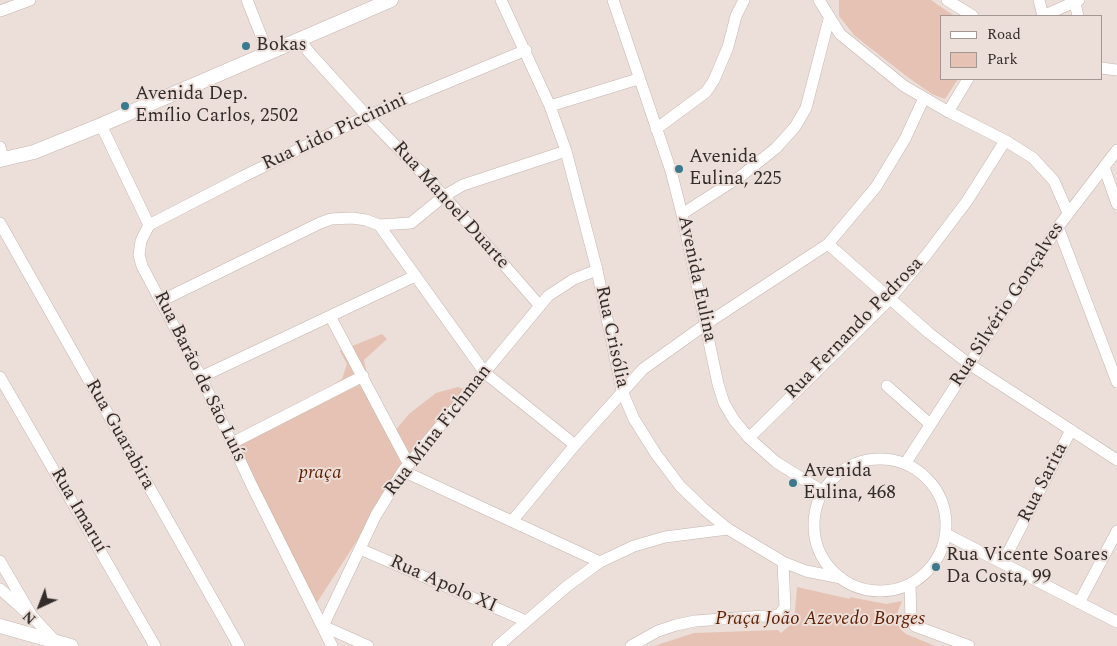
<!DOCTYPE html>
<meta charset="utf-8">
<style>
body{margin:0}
#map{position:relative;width:1117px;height:646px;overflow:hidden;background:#ecded8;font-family:Spectral,serif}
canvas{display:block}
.legend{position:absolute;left:940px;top:15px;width:162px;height:65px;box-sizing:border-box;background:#ecded8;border:1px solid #a29792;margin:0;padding:6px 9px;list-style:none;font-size:15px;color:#322c2a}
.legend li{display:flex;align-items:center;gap:10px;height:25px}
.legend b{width:25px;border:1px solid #a29792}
.north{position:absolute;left:15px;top:581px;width:50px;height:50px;-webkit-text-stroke:4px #ecded8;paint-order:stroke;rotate:223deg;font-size:14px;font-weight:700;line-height:20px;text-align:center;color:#322c2a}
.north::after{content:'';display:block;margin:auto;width:18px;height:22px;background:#322c2a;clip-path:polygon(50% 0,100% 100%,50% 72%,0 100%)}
</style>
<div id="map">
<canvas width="1117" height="646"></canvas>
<ul class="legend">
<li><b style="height:6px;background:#fff"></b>Road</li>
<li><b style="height:14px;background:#e5c2b4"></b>Park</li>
</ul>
<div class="north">N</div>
</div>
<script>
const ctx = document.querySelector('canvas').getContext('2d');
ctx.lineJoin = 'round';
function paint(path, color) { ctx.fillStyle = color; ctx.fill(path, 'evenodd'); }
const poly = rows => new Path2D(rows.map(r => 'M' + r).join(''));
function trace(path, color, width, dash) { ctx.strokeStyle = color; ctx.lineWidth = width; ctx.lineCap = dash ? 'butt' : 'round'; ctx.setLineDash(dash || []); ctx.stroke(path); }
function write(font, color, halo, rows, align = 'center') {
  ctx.font = font + ' Spectral,serif'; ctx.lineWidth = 4; ctx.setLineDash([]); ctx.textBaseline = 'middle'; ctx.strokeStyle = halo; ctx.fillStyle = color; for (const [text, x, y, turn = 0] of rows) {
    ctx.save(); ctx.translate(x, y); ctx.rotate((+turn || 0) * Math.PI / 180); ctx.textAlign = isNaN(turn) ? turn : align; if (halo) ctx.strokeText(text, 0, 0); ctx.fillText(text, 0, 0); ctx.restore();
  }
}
paint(poly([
 [839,0,931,0,954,16,941,16,941,79,958,79,945,99,932,94,909,78,855,36,839,16],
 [382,334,387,339,364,360,368,379,395,431,409,414,436,393,458,387,467,390,409,460,316,604,232,450,342,379,347,364,340,351],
 [797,587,850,599,850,597,886,604,902,601,896,616,900,629,906,634,935,646,654,646,694,633,778,630,781,633,794,622]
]), '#e5c2b4');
const minor = poly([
 [247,0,268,53],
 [501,0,550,106,566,151,597,270,622,391,634,419,656,454,680,486,705,510,728,529,783,562,806,571,841,578],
 [613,0,671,171,682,214,718,384,724,403,734,420,749,438,776,462,822,491],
 [819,0,840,34,904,86,947,111,1006,141,1033,158,1054,181,1068,213],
 [947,0,973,16],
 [1039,0,1043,16],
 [1075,3,1078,16],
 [0,11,30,0],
 [1043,16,1079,0],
 [300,39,308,51,367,116,444,196,540,306],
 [1101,68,1117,70],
 [550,106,638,79],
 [948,112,968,79],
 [101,125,149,225,141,241,139,255,142,266,201,377,252,486,332,646],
 [656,129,706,92,714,80,728,47,736,16,744,0],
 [0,147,3,159],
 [1104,167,1117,204],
 [682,214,741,176,776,148,795,127,806,108,829,19],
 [0,223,239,646],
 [149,225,242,177,367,116,526,50],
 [379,225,485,373,575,445],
 [1058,227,1117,382],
 [828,244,929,333,969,364,1117,460],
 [161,301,320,223,331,219,352,218,366,220,379,225,411,223,444,196,463,185,566,151],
 [330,316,408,463],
 [0,377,155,646],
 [201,377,415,276],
 [887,386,930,424],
 [749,438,890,299,927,254,967,201,1005,141],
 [232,443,363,376],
 '814 525a66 66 0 1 1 132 0a66 66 0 1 1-132 0Z',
 [905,464,1058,227,1117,150],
 [403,471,600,562],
 [513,520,575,445,643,369,706,324,828,244,876,187,905,139,924,98],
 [946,534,1117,622],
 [360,549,526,621],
 [0,561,32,616,55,641],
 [1003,562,1071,430],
 [910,584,911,619,915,626,969,646],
 [0,589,25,611],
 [1079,603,1117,531],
 [323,626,376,515,403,471,548,296,574,279,597,270],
 [323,626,368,646],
 [498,646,566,587,600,562,634,546,665,537,728,529],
 [631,646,658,631,676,625,695,621,779,615,785,607,783,562]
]);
const major = poly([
 [0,160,34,152,101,125,391,0],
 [0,626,71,646]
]);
trace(minor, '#c3b5af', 12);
trace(major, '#c3b5af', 15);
trace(minor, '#fff', 11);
trace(major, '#fff', 14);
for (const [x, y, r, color] of [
 [246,46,5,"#3b7a8e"],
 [125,106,5,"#3b7a8e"],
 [679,169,5,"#3b7a8e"],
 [793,483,5,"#3b7a8e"],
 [936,567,5,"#3b7a8e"]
]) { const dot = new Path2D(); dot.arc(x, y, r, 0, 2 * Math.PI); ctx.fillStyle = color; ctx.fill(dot); trace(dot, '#ecded8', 2); }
write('19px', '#322c2a', '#ecded8', [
 ["Bokas",256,46],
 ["Avenida Dep.",135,95],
 ["Emílio Carlos, 2502",135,117],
 ["Avenida",689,158],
 ["Eulina, 225",689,180],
 ["Avenida",803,472],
 ["Eulina, 468",803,494],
 ["Rua Vicente Soares",946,556],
 ["Da Costa, 99",946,578]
], 'left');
write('19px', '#322c2a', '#ecded8', [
 ["Rua Lido Piccinini",335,133,-25],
 ["Rua Manoel Duarte",450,206,48],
 ["Avenida Eulina",696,279,78],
 ["Rua Silvério Gonçalves",1008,305,-57],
 ["Rua Fernando Pedrosa",855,329,-46],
 ["Rua Crisólia",611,337,78],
 ["Rua Barão de São Luís",199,377,64],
 ["Rua Mina Fichman",439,431,-52],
 ["Rua Guarabira",119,435,61],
 ["Rua Sarita",1044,483,-63],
 ["Rua Imaruí",78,511,60],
 ["Rua Apolo XI",443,585,24]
]);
write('italic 19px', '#5e1e00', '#ecded8', [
 ["praça",320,474],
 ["Praça João Azevedo Borges",820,620]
]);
</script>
